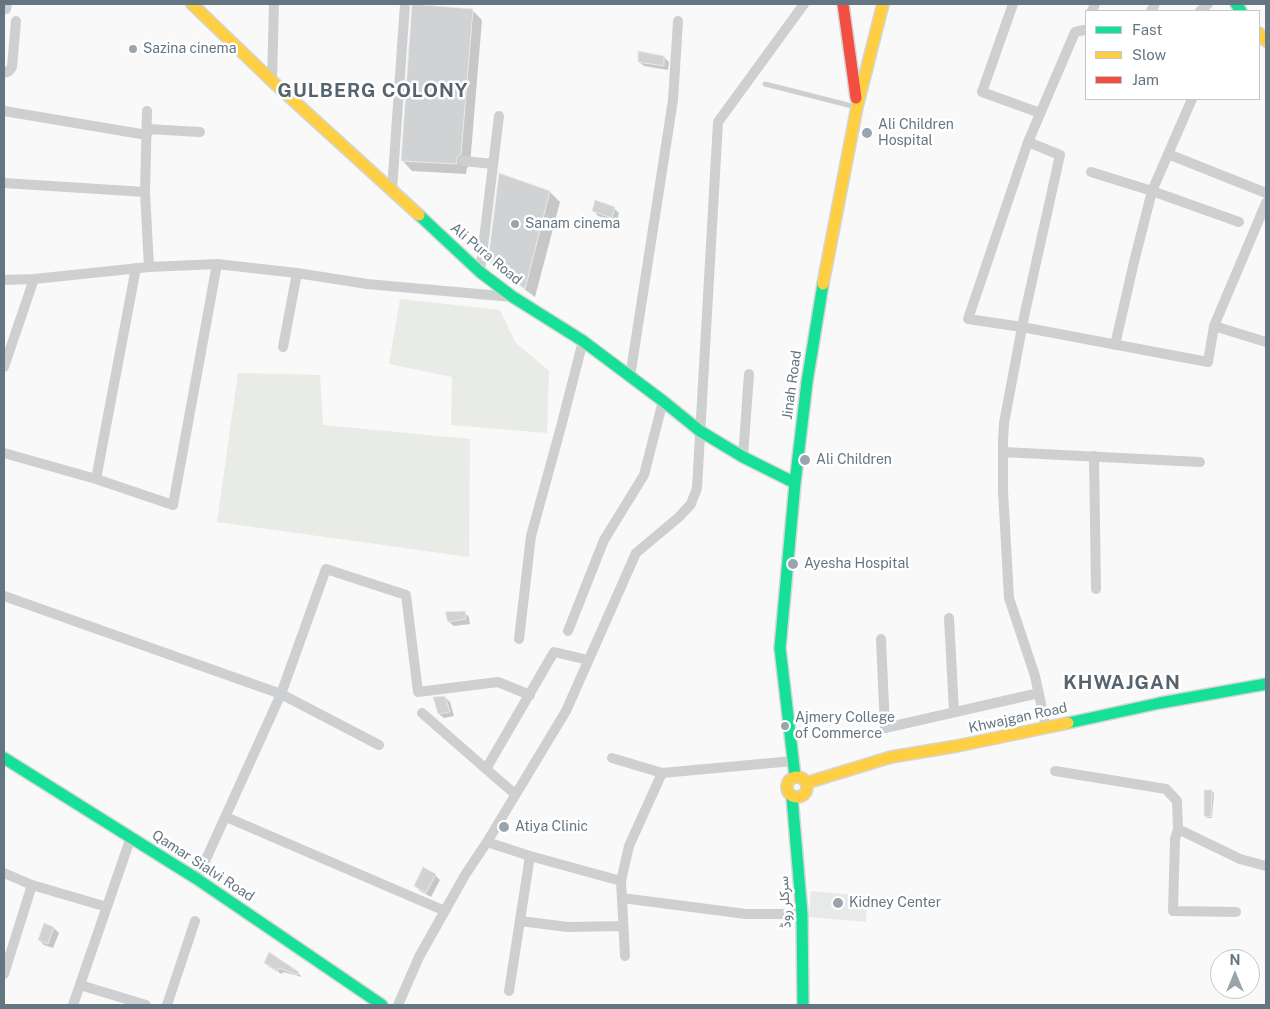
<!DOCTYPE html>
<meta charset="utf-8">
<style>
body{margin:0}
#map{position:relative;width:1270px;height:1009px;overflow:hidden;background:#f9f9f9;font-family:"Public Sans",sans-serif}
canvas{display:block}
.frame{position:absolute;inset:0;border:5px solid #657683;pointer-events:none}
.legend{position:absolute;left:1085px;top:10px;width:175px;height:90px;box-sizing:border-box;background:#fff;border:1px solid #c1c8cd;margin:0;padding:6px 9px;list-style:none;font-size:15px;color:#657683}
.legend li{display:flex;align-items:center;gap:10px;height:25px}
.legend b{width:25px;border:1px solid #c1c8cd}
.north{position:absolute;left:1210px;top:949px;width:50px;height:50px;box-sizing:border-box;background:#fff;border:1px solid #c1c8cd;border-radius:50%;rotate:0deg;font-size:14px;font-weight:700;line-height:20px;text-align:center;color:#657683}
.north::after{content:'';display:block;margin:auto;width:18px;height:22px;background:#99a4ac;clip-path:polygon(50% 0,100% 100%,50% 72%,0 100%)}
</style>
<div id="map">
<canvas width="1270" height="1009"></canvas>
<div class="frame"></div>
<ul class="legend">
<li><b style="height:6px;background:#16e098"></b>Fast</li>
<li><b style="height:6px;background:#ffcf43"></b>Slow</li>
<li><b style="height:6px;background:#f24e42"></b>Jam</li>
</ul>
<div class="north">N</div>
</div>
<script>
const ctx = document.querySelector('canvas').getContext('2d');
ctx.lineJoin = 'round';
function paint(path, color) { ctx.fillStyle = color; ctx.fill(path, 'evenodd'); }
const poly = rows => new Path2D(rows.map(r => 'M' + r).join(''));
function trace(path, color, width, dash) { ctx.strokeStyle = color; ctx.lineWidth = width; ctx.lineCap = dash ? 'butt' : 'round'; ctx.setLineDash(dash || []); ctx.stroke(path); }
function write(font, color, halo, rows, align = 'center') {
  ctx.font = font + ' "Public Sans",Vazirmatn,sans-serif'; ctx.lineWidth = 5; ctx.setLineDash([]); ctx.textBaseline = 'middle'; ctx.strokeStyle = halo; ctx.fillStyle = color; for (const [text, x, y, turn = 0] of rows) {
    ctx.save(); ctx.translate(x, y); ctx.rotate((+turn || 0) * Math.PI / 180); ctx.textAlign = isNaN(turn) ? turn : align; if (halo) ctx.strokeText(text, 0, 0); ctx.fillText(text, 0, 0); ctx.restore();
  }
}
paint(poly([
 [811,891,867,896,866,922,809,917]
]), '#e8e9e9');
paint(poly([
 [400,299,500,310,515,342,549,371,547,433,451,425,452,377,389,364],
 [238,373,320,375,323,425,470,439,469,557,217,522]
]), '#e8ebe6');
paint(poly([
 [472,10,482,20,470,165,467,168,466,174,412,171,402,160],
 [664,57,669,62,668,70,644,66,639,62],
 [500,175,550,192,560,202,535,297,500,271,490,261],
 [614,208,619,213,617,222,598,216,594,211],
 [464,612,469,617,470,624,454,626,449,622],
 [445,697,450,702,454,716,444,718,439,714],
 [1205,791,1212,791,1214,793,1212,818,1207,818,1205,816],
 [435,875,440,880,431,897,420,891,415,886],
 [45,925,54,928,59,933,53,948,44,945,39,940],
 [265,963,298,973,302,977,283,972,282,974,269,967]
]), '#0003');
const building = poly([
 [412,4,473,9,461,155,457,157,456,161,457,164,401,161,412,4],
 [638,51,664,56,664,66,638,62,638,51],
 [499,173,550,191,525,289,488,261,499,173],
 [595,200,615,207,612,218,592,211,595,200],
 [465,611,466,619,448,622,445,612,465,611],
 [445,696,450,712,438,714,433,697,445,696],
 [1204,790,1212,790,1211,817,1204,816,1204,790],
 [423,867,436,874,426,893,414,886,423,867],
 [44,923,54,927,48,944,38,940,44,923],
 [269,952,299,972,297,975,279,968,278,971,264,963,269,952]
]);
paint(building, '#d0d2d3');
trace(building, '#e8e8e8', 1);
const fast = poly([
 [1236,4,1241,11],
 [419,215,480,272,513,297,583,341,663,401,700,431,743,457,795,483],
 [1068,723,1160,703,1266,684],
 [4,758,197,879,382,1005],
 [795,776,780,648,795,483,807,382,823,284],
 [792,797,802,914,803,1005]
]);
const slow = poly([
 [192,4,272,81,419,215],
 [1259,33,1266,41],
 [823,284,857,107,883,4],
 '787 787a10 10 0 1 1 20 0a10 10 0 1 1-20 0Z',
 [806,783,891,757,957,746,1068,723]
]);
const jam = poly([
 [843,4,856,98]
]);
trace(fast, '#d5d6d7', 14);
trace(slow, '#d5d6d7', 14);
trace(jam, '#d5d6d7', 14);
trace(poly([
 [765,84,856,107]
]), '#cecfd0', 5);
trace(poly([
 [1013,4,982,92,1040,113],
 [6,9,7,4],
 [1092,11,1095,4],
 [1151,11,1155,4],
 [1200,11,1208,4],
 [4,73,9,71,12,67,16,21],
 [272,81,274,4],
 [4,111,147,135],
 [147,111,145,192,149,267],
 [147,129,200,132],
 [1028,142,968,319,1022,327,1208,362,1214,326,1266,342],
 [1168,154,1266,193],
 [463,161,493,164],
 [1091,172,1152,191,1239,222],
 [4,183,145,192],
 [392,190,405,4],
 [480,272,499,116],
 [4,280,34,279,149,267,217,264],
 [1214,326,1266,203],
 [1115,345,1134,262,1152,191,1192,99],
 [283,347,297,273],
 [4,367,34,279],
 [630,377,673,100,678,21],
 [1003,452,1200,462],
 [4,453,96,479,173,505,217,264,297,273,367,284,512,297],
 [1094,456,1096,589],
 [743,457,749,374],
 [96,479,136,268],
 [4,596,281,694,379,745],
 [949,618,954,712],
 [568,631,604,540,644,475,663,401],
 [519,639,531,536,562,423,583,341],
 [881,639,885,728,1039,693],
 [422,713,486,769],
 [1046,727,1035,676,1009,598,1003,491,1003,441,1004,423,1024,317,1060,155,1028,142,1075,32,1084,30],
 [612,758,662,773,793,761],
 [1055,771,1166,789,1177,801,1178,829,1175,839,1173,911,1236,912],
 [515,794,486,769,554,652,588,660],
 [226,817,445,911],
 [1178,829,1240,859,1266,866],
 [487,842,530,856,621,881],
 [4,873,32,885,107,907],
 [197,879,281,694,326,569,406,595,418,692,498,682,530,695],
 [622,898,746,914,802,914],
 [520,921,568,927,623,926],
 [625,956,621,881,629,846,662,773],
 [4,974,32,885],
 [80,985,146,1005],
 [509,991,530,856],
 [73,1005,131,837],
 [167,1005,195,921],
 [398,1005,419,957,465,875,487,842,566,711,636,553,679,517,691,504,697,488,718,122,804,4]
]), '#cecfd0', 10);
trace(fast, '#16e098', 11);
trace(slow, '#ffcf43', 11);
trace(jam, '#f24e42', 11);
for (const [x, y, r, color] of [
 [133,49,5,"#99a4ac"],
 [867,133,6,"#99a4ac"],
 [515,224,5,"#99a4ac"],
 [805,460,6,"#99a4ac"],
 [793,564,6,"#99a4ac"],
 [785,726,5,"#99a4ac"],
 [504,827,6,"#99a4ac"],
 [838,903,6,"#99a4ac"]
]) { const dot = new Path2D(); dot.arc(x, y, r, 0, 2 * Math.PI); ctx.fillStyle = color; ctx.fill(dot); trace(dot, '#fff', 2); }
write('14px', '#657683', '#fff', [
 ["Sazina cinema",143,49],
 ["Ali Children",878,125],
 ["Hospital",878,141],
 ["Sanam cinema",525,224],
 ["Ali Children",816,460],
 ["Ayesha Hospital",804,564],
 ["Ajmery College",795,718],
 ["of Commerce",795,734],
 ["Atiya Clinic",515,827],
 ["Kidney Center",849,903]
], 'left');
write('14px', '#657683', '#fff', [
 ["Ali Pura Road",486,254,40],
 ["Jinah Road",792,385,-82],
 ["Khwajgan Road",1018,718,-12],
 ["Qamar Sialvi Road",203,866,33],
 ["سرکلر روڈ",785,902,-93]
]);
ctx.letterSpacing = '1px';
write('bold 19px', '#57646e', '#fff', [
 ["GULBERG COLONY",373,91],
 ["KHWAJGAN",1122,683]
]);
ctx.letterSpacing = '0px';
</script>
